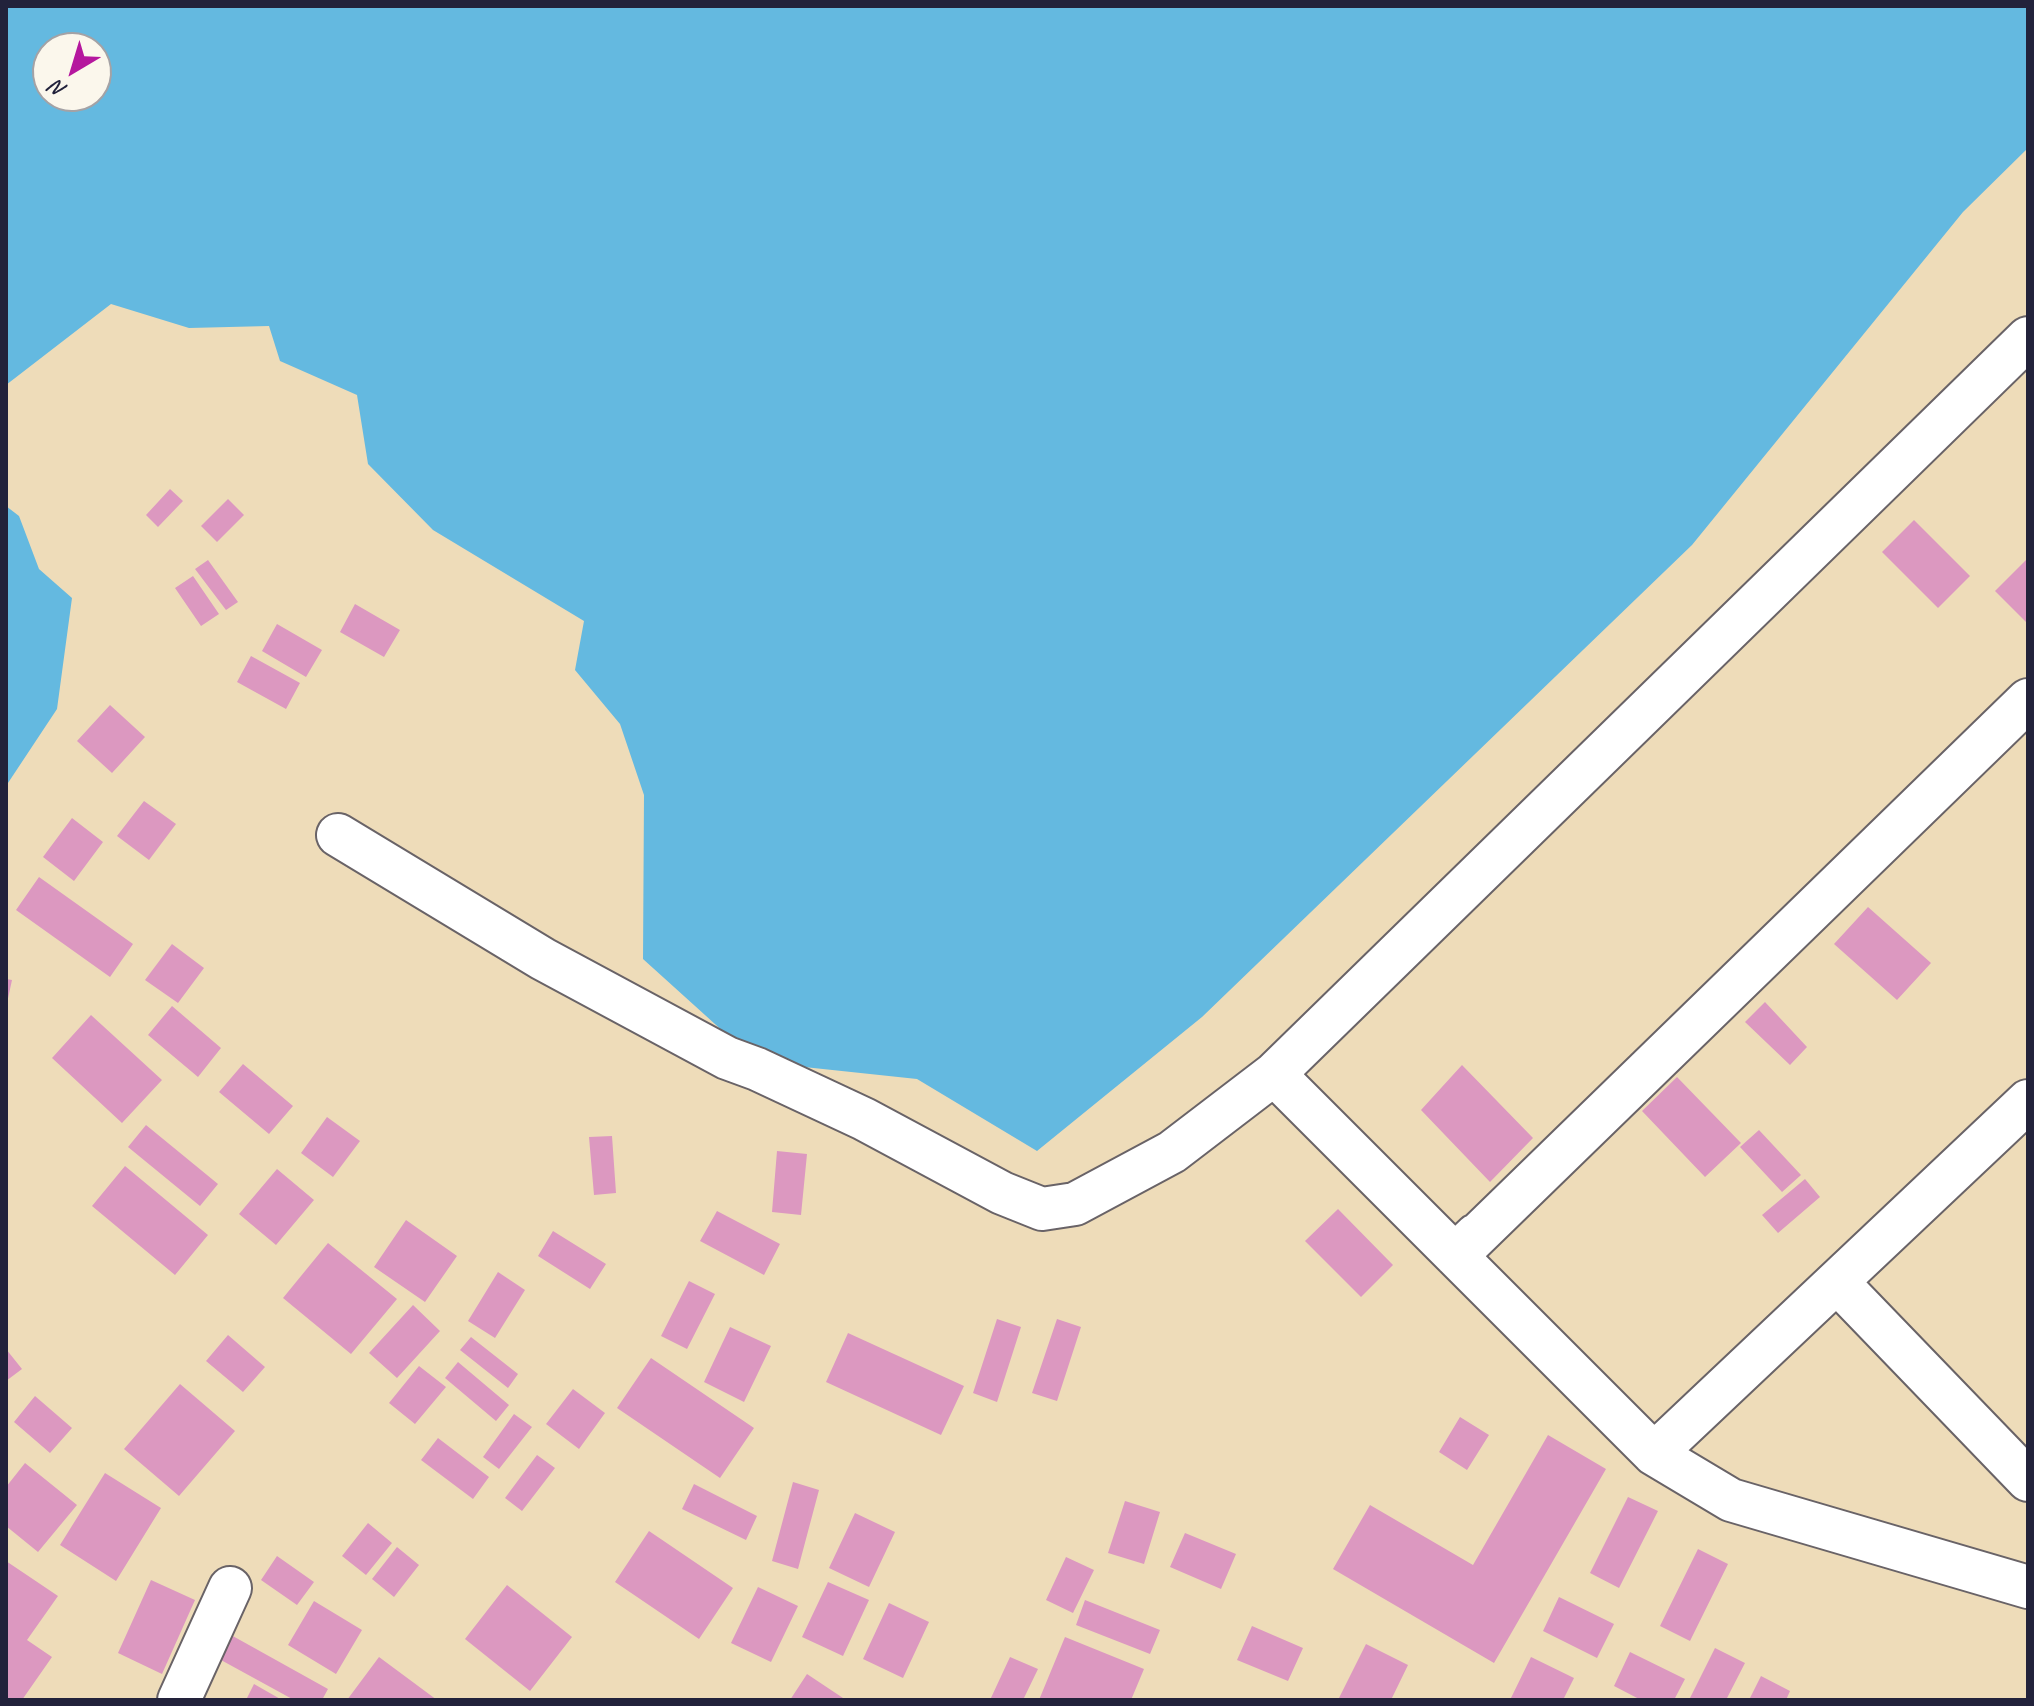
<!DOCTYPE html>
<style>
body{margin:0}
#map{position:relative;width:2034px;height:1706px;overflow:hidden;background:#eedcb9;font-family:Caveat,sans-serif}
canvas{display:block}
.frame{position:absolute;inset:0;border:8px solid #22223b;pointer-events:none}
.north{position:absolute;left:32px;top:32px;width:80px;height:80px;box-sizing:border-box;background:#fbf7ec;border:2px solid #a4a2a5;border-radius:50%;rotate:218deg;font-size:22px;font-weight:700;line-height:32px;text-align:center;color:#22223b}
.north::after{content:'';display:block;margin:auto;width:28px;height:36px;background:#b5179e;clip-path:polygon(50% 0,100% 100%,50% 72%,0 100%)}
</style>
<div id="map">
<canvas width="2034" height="1706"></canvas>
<div class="frame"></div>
<div class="north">N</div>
</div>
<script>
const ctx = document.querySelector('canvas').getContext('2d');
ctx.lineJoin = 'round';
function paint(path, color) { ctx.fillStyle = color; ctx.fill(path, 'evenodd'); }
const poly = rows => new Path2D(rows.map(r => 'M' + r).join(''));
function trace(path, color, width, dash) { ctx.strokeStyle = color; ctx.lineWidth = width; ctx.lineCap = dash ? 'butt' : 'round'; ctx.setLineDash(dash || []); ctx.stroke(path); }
paint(poly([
 [6,6,2028,6,2028,148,1963,212,1692,545,1202,1017,1037,1151,917,1079,757,1062,643,959,644,795,620,724,575,670,584,621,433,530,368,464,357,395,280,361,269,326,189,328,111,304,6,385],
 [48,48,96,48,96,96,48,96],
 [6,506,19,516,39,569,72,598,57,709,6,786]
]), '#64b9e0');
paint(poly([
 [170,489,183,501,158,527,146,515],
 [228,499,244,515,217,542,201,526],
 [1914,520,1970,576,1938,608,1882,552],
 [2028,558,2028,624,1995,591],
 [208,560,238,602,226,610,195,569],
 [193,576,219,614,201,626,175,588],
 [355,604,400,630,384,657,340,632],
 [277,624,322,650,306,677,262,651],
 [251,656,300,683,286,709,237,682],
 [110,705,145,737,112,773,77,741],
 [144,801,176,824,149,860,117,836],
 [72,818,103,842,74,881,43,857],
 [39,877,133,944,110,977,16,910],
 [1868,907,1931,963,1897,1000,1834,944],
 [172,944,204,968,178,1003,145,980],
 [6,979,12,980,7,1003,6,1003],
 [1765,1002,1807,1047,1790,1065,1745,1022],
 [172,1006,221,1048,198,1077,148,1035],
 [91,1015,162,1080,122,1123,52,1058],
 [243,1064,293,1106,269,1134,219,1092],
 [1462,1065,1533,1138,1490,1182,1421,1110],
 [1677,1077,1741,1143,1705,1177,1642,1111],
 [327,1117,360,1141,333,1177,301,1153],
 [146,1125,218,1184,200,1206,128,1147],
 [1759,1130,1801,1175,1782,1192,1740,1147],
 [612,1136,616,1193,594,1195,589,1137],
 [777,1151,807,1154,801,1215,772,1212],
 [125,1166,208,1235,175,1275,92,1206],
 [277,1169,314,1200,276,1245,239,1214],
 [1805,1179,1820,1197,1778,1233,1762,1215],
 [1338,1209,1393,1265,1361,1297,1305,1241],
 [717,1211,780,1244,764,1275,700,1241],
 [406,1220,457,1256,425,1302,374,1267],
 [553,1231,606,1264,590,1289,538,1256],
 [328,1243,397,1299,351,1354,283,1298],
 [498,1272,525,1290,495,1338,468,1321],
 [689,1281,715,1294,687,1349,661,1336],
 [413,1305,440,1331,397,1378,369,1353],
 [997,1319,1021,1327,997,1402,973,1393],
 [1057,1319,1081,1327,1057,1401,1032,1393],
 [730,1327,771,1346,744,1402,704,1382],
 [848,1333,964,1386,941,1435,826,1382],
 [228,1335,265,1367,243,1392,206,1361],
 [471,1337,518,1374,508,1388,460,1350],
 [6,1349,22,1369,6,1381],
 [651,1358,754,1428,720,1478,617,1408],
 [458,1362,509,1405,496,1421,445,1378],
 [419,1366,446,1387,415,1424,389,1403],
 [180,1384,235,1431,179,1496,124,1449],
 [573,1389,605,1413,579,1449,546,1424],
 [35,1396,72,1428,50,1453,14,1422],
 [514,1414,532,1427,499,1469,483,1457],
 [1460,1417,1489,1435,1467,1470,1439,1452],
 [1548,1435,1606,1469,1494,1663,1333,1569,1370,1505,1473,1565],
 [438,1438,489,1477,473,1499,421,1460],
 [537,1455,555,1468,522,1511,505,1498],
 [25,1463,77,1505,38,1552,6,1526,6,1487],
 [105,1473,161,1508,116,1581,60,1545],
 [793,1482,819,1490,798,1569,772,1561],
 [694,1484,757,1516,746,1540,682,1509],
 [1628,1497,1658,1511,1619,1588,1590,1573],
 [1125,1501,1160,1512,1144,1564,1108,1553],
 [855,1513,895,1532,869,1587,829,1568],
 [368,1523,392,1543,366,1575,342,1556],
 [649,1531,733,1588,699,1639,615,1582],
 [1185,1533,1236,1554,1221,1589,1170,1567],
 [397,1547,419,1565,394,1597,372,1579],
 [1698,1549,1728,1564,1690,1641,1660,1626],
 [277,1556,314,1582,297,1605,261,1580],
 [1066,1557,1094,1570,1073,1613,1046,1600],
 [6,1561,58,1596,27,1640,52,1657,22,1700,6,1700],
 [151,1580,195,1600,162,1674,118,1653],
 [828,1582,869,1600,843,1656,802,1637],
 [507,1585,572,1637,530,1691,465,1639],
 [758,1587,798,1606,771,1662,731,1643],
 [1559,1597,1614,1624,1597,1658,1543,1631],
 [1085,1600,1160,1630,1150,1654,1076,1625],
 [314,1601,362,1630,336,1674,288,1645],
 [889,1603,929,1622,903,1678,863,1659],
 [1252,1626,1303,1648,1288,1681,1237,1660],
 [222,1630,328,1689,322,1700,294,1700,210,1654],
 [1065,1637,1144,1669,1131,1700,1039,1700],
 [1366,1644,1408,1665,1391,1700,1338,1700],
 [1715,1648,1745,1663,1726,1700,1689,1700],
 [1630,1652,1685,1679,1674,1700,1641,1700,1614,1686],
 [379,1657,437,1700,347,1700],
 [1010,1657,1038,1669,1023,1700,990,1700],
 [1531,1657,1574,1678,1563,1700,1510,1700],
 [807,1674,846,1700,790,1700],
 [1761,1676,1790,1691,1786,1700,1749,1700],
 [254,1684,282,1700,246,1700]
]), '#dc98c0');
const minor = poly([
 [2028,700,1456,1256,1654,1454,1731,1500,2028,1587],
 [338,835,543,959,727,1058,757,1069,864,1119,1002,1193,1042,1209,1075,1204,1172,1152,1274,1074,2028,338],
 [1274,1074,1455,1255,1476,1235],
 [1837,1282,2028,1480],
 [1654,1454,2028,1101],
 [179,1700,230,1588]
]);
trace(minor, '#696367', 46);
trace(minor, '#fff', 42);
</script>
